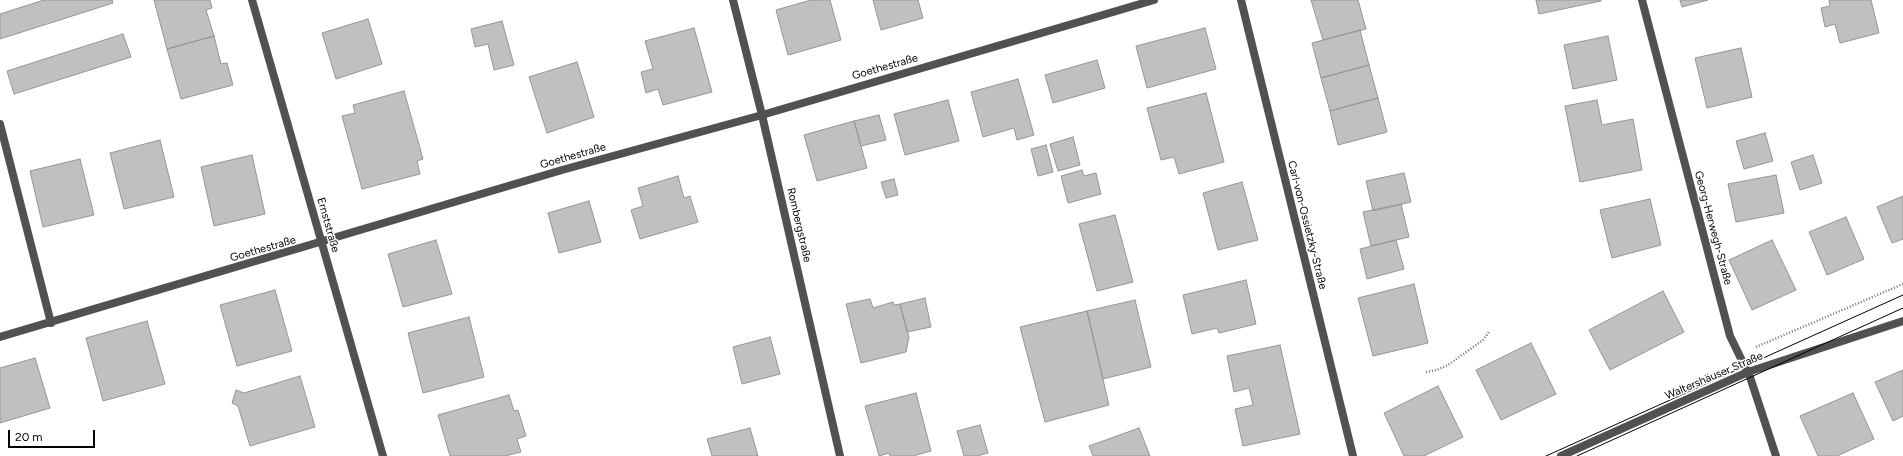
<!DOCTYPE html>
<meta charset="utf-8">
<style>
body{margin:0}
#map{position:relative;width:1903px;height:456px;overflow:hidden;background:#fff;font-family:Figtree,sans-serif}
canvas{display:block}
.scale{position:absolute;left:8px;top:430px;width:87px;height:18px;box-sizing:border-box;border:2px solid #000;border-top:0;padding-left:5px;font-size:12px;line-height:14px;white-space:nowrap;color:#000;-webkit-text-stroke:3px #fff;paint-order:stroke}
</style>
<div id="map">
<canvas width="1903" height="456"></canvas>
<div class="scale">20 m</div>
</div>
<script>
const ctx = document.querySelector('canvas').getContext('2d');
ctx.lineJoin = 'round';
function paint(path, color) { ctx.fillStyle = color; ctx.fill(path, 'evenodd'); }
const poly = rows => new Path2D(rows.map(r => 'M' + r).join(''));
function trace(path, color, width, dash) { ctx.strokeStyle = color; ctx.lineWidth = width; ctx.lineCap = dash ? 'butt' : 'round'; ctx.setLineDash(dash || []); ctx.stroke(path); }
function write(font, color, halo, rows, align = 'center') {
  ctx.font = font + ' Figtree,sans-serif'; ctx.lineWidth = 3; ctx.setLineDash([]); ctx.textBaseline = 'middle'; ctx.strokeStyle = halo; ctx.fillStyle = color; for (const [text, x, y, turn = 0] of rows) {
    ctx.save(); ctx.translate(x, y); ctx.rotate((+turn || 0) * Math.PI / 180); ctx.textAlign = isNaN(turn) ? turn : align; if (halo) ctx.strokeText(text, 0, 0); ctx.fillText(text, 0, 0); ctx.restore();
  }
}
const building = poly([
 [44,0,112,0,113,3,0,39,0,14,44,0],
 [154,0,210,0,212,8,206,10,214,36,167,49,154,0],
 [811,0,830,0,841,40,788,55,776,10,811,0],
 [873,0,918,0,923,18,881,30,873,0],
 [1311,0,1358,0,1366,29,1323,40,1311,0],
 [1536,0,1601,0,1601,1,1539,14,1536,0],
 [1680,0,1708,0,1682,7,1680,0],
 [1829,0,1871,0,1879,33,1840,43,1835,24,1825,27,1821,8,1830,6,1829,0],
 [368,19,382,64,336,79,322,33,368,19],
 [502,21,514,65,494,70,488,44,475,47,471,29,502,21],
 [694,28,712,92,663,105,658,89,646,93,641,72,653,69,645,41,694,28],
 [1205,28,1216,69,1147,88,1136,46,1205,28],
 [1360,30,1369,65,1321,78,1312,43,1360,30],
 [123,34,131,57,14,94,7,71,123,34],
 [214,36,221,64,227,63,233,85,181,99,167,49,214,36],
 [1608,36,1617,80,1573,89,1564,45,1608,36],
 [1741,48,1752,97,1707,108,1695,58,1741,48],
 [1097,60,1105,88,1053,103,1045,75,1097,60],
 [577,62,594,117,547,133,529,77,577,62],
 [1369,65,1378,98,1330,111,1321,78,1369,65],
 [1018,79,1034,135,1017,140,1014,128,983,137,971,92,1018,79],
 [404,91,423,159,417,161,420,174,362,189,342,116,355,113,353,105,404,91],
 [1206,93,1224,162,1179,174,1174,157,1161,160,1147,108,1206,93],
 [1378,98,1387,132,1338,145,1330,111,1378,98],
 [948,100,959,141,905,155,894,114,948,100],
 [1597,100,1602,125,1633,119,1642,170,1580,182,1565,106,1597,100],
 [879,115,886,140,861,146,854,121,879,115],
 [854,121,867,168,817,181,804,135,854,121],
 [1765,133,1773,161,1744,169,1736,141,1765,133],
 [1073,137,1080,165,1058,171,1050,144,1073,137],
 [160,140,174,197,124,209,110,153,160,140],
 [1046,145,1053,172,1038,176,1031,149,1046,145],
 [252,155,265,214,214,226,201,167,252,155],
 [1813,155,1822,183,1800,190,1791,162,1813,155],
 [80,159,94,215,43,227,30,171,80,159],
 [1082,170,1084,176,1096,173,1101,194,1068,203,1061,176,1082,170],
 [1404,173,1411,202,1373,211,1366,181,1404,173],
 [1776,175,1784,213,1736,222,1728,184,1776,175],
 [678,176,684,198,690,196,698,222,640,239,631,210,643,206,638,188,678,176],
 [894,179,898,195,886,198,881,182,894,179],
 [1242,182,1258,240,1218,250,1203,193,1242,182],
 [1903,196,1903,239,1892,243,1877,207,1903,196],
 [1650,199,1661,245,1612,258,1600,210,1650,199],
 [589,201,601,242,559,253,548,213,589,201],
 [1401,204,1409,237,1371,246,1363,212,1401,204],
 [1115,215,1133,282,1097,291,1079,224,1115,215],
 [1846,217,1864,259,1827,275,1809,232,1846,217],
 [436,240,452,294,403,307,388,254,436,240],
 [1396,240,1404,269,1367,279,1360,249,1396,240],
 [1772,240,1796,290,1752,310,1729,260,1772,240],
 [1246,280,1256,324,1219,333,1217,328,1192,334,1183,295,1246,280],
 [1414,284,1428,343,1373,356,1358,298,1414,284],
 [275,290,292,351,237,366,220,305,275,290],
 [1663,291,1684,332,1610,370,1589,330,1663,291],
 [925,298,931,327,907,332,900,304,925,298],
 [870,299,873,308,893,302,894,305,900,304,909,337,906,352,861,363,846,304,870,299],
 [1135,300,1151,367,1103,379,1087,311,1135,300],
 [1087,311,1109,405,1045,422,1020,327,1087,311],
 [469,317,484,377,423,393,408,333,469,317],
 [147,321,165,384,103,401,86,338,147,321],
 [770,337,780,374,742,384,733,347,770,337],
 [1531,343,1556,394,1501,420,1476,370,1531,343],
 [1280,345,1300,434,1243,446,1235,409,1253,405,1249,388,1234,392,1227,356,1280,345],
 [35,358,50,408,0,423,0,368,35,358],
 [1903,370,1903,416,1893,421,1875,382,1903,370],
 [300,376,315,427,250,446,238,406,232,403,236,390,244,393,300,376],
 [1438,386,1463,437,1424,456,1404,456,1384,413,1438,386],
 [916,393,931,451,913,456,890,456,889,453,879,456,865,406,916,393],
 [1853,393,1874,439,1837,456,1818,456,1800,416,1853,393],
 [509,395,514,411,518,410,526,436,517,439,521,452,505,456,450,456,438,415,509,395],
 [980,425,988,453,977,456,964,456,957,431,980,425],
 [750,428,758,456,712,456,707,439,750,428],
 [1139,428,1150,456,1093,456,1089,446,1139,428]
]);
paint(building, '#c0c0c0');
trace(building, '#959595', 1);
trace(poly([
 [1756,347,1903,284],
 [1426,372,1437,370,1448,365,1483,340,1489,332]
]), '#737373', 2.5, [1, 2]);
trace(poly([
 [0,124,51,323]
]), '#515151', 8);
trace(poly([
 [252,0,383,456],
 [733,0,762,115,840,456],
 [1241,0,1353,456],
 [1642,0,1730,336,1750,377,1776,456],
 [0,337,562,170,762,115,1154,0],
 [1561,456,1748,372,1903,321]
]), '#515151', 8);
trace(poly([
 [1546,456,1903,295],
 [1577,456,1903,308]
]), '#000', 1);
write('11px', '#000', '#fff', [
 ["Goethestraße",885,67,-16],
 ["Goethestraße",573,156,-16],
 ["Ernststraße",328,225,74],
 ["Rombergstraße",799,225,77],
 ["Carl-von-Ossietzky-Straße",1307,225,76],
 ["Georg-Herwegh-Straße",1713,228,75],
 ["Goethestraße",263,249,-16],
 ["Waltershäuser Straße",1714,376,-23]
]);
</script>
